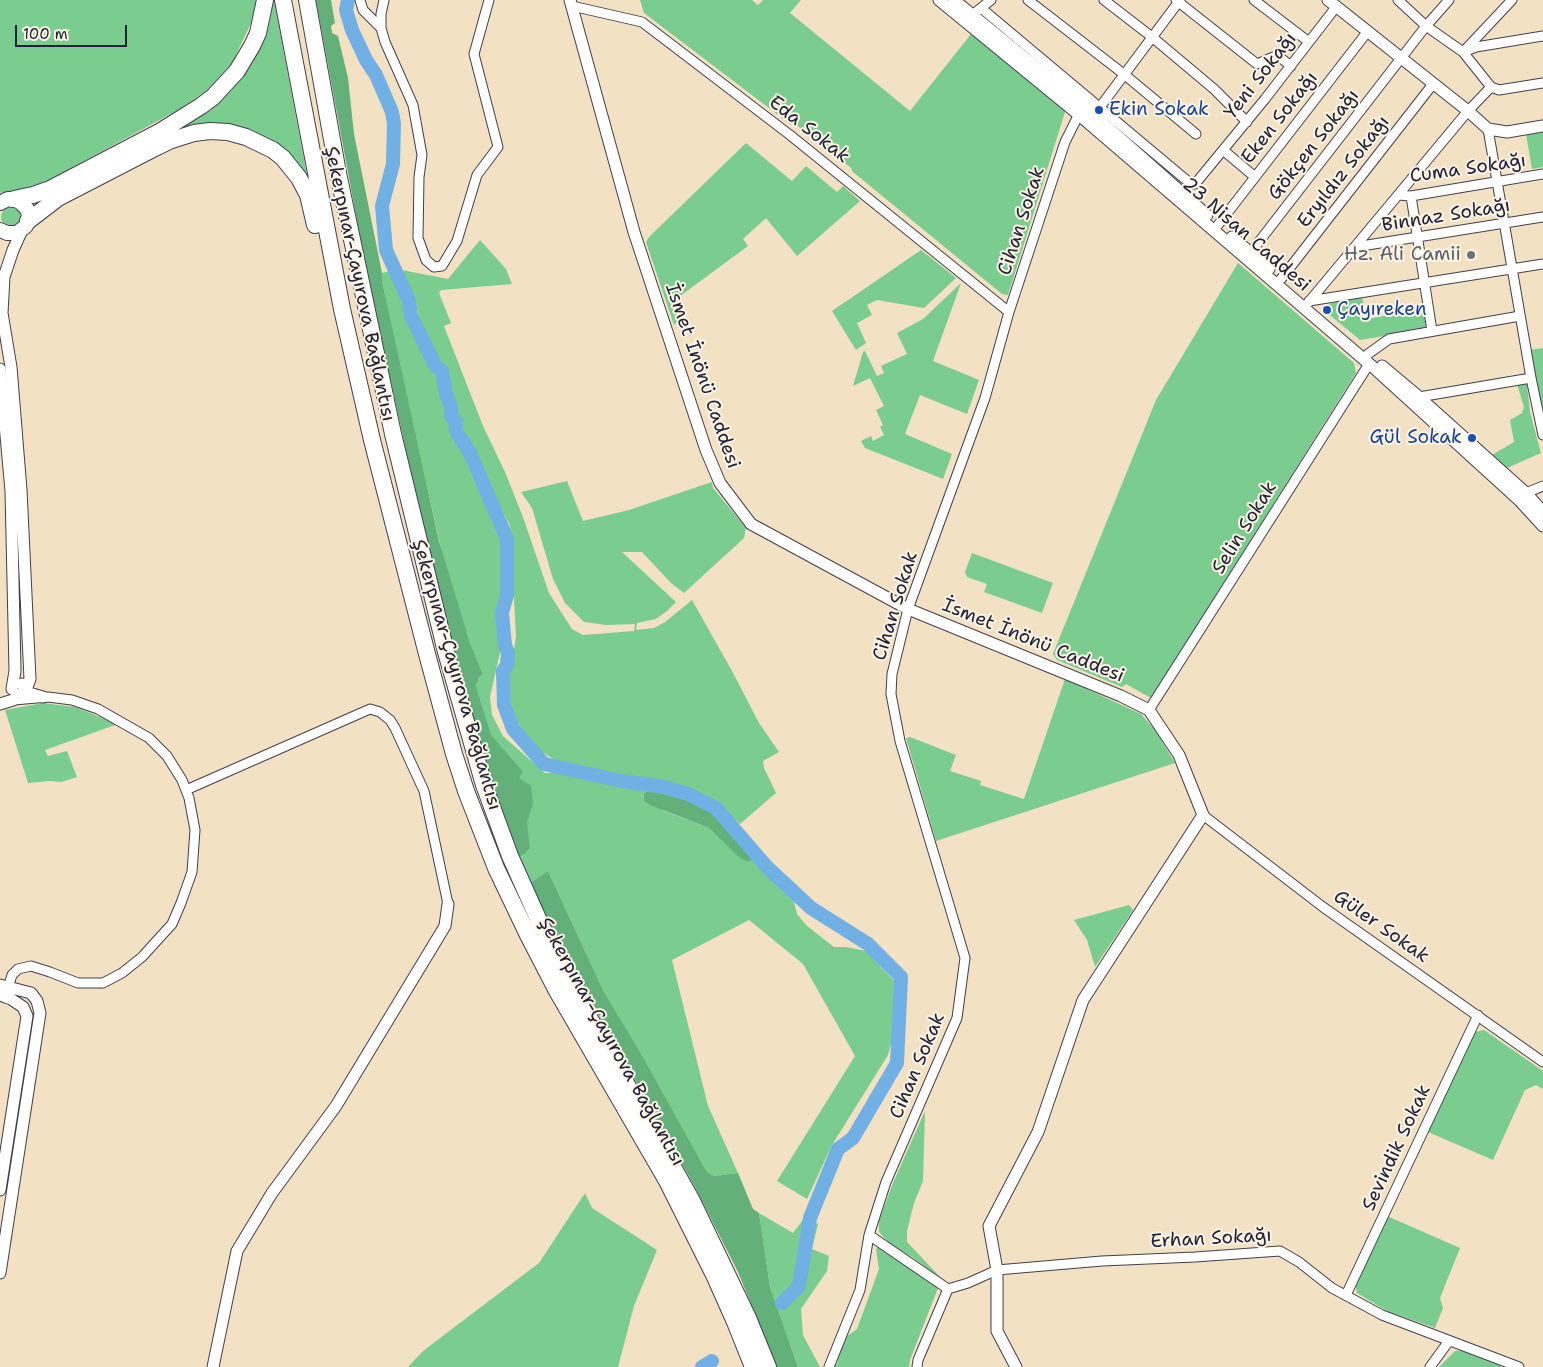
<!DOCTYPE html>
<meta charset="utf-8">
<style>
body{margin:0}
#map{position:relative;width:1543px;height:1367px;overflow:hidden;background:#f3e1c3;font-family:"Shantell Sans",sans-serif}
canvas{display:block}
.scale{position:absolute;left:15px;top:25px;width:112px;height:22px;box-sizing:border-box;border:2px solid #22223b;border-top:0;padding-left:6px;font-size:15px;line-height:18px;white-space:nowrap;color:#22223b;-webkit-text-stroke:4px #fcf5e5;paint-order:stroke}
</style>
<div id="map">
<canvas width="1543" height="1367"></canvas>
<div class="scale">100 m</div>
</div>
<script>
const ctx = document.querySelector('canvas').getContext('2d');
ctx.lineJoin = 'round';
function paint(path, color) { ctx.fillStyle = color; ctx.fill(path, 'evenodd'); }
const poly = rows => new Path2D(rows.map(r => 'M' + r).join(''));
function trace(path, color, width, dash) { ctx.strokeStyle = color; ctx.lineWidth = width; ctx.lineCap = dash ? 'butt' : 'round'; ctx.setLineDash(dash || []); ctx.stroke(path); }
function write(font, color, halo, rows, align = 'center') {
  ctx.font = font + ' "Shantell Sans",sans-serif'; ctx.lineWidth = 4; ctx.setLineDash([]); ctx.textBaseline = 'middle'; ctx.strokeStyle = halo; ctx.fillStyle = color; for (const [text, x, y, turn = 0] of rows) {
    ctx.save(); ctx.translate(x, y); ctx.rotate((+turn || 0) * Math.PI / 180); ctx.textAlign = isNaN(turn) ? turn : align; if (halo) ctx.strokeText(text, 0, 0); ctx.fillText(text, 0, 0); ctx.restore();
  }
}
paint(poly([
 [0,0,256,0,252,21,232,63,220,79,205,92,178,110,49,180,23,189,0,193],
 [270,0,274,0,308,181,259,136,166,137,205,109],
 [640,0,752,0,758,5,763,0,801,0,790,13,910,111,971,34,1062,106,1065,112,1008,295,1002,294,853,172,851,168,795,124,790,124,644,13],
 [1543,132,1543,167,1532,169,1526,134],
 [746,143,792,181,806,166,837,192,843,186,860,201,797,256,766,218,743,239,748,246,676,299,683,316,674,325,646,242,649,237],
 '1 217a10 10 0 1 1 20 0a10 10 0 1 1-20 0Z',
 [480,240,506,269,512,284,441,290,439,293,451,323,444,326,483,426,505,472,523,517,549,593,572,629,583,635,634,631,635,624,606,625,584,622,565,603,553,579,532,508,521,492,567,481,583,521,629,510,712,482,713,488,746,528,744,538,684,593,671,583,642,552,622,552,676,602,667,611,656,619,637,623,636,630,654,628,665,622,692,600,732,671,759,723,779,752,763,761,764,768,776,793,740,824,713,801,664,782,625,780,563,766,532,745,512,714,509,679,516,637,510,526,464,435,462,427,457,416,445,370,420,325,416,302,402,270,448,279],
 [921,250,956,278,924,308,877,300,867,305,872,315,857,323,866,343,856,350,832,311],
 [1238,263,1354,363,1356,373,1151,698,1126,684,1122,687,1057,660,1053,654,1156,400],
 [393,270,404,294,409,320,417,338,438,374,447,417,452,423,453,431,473,468,483,493,504,537,502,545,501,577,503,593,500,610,501,648,490,697,492,715,503,736,545,773,569,773,650,789,644,794,664,811,709,828,748,862,754,859,794,902,797,914,807,926,834,947,846,947,866,951,894,981,892,1040,888,1055,832,1145,807,1199,777,1181,855,1056,803,964,749,920,672,960,708,1106,738,1173,715,1176,707,1172,642,1055,603,990,548,871,530,883,511,839,464,688,483,675,469,640,446,570,405,389,382,281,382,273],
 [961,283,933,361,979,380,967,414,920,395,905,434,952,454,943,479,865,448,861,441,871,436,873,441,884,435,880,427,883,425,876,410,884,406,870,378,853,386,863,352,865,351,877,376,884,373,881,366,907,354,897,333,923,319],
 [1362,297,1367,319,1423,309,1427,329,1360,340,1326,312,1324,305],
 [1543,348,1543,418,1530,350],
 [1524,382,1527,385,1530,412,1541,453,1507,468,1492,455,1514,442,1510,420,1522,413,1524,407,1517,384],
 [972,553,1053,583,1042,613,984,592,987,584,967,577,965,572],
 [1065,679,1141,714,1155,730,1175,763,936,841,906,738,910,737,956,755,950,771,981,781,980,785,1024,799],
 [43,703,75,707,118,724,45,750,48,756,67,751,77,777,61,782,50,781,28,783,5,710],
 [1129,905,1133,910,1095,967,1087,940,1074,920],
 [1484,1030,1543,1071,1543,1089,1536,1085,1525,1090,1493,1160,1428,1132,1475,1032],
 [925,1111,923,1181,914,1203,907,1231,907,1242,942,1279,912,1257,890,1244,879,1232,879,1221,893,1183],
 [585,1193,592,1208,657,1250,634,1306,618,1367,408,1367,423,1351,539,1263],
 [759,1213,793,1233,805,1217,818,1224,812,1249,829,1256,827,1271,801,1309,803,1335,820,1367,798,1367,770,1287],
 [1387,1216,1460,1248,1440,1298,1443,1308,1435,1328,1387,1311,1357,1293,1355,1284],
 [879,1245,938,1288,910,1360,909,1367,834,1367,837,1364,842,1343,846,1337,857,1329,879,1269,876,1249],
 [1462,1350,1500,1363,1501,1367,1439,1367,1455,1351]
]), '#7acd8f');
paint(poly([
 [316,0,331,0,335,23,331,26,332,33,338,36,348,78,354,134,382,273,382,281,439,541,469,640,483,675,478,678,478,682,475,684,491,735,523,772,519,778,531,786,533,804,527,822,530,848,524,854,518,857,483,756,446,622,422,523,365,264],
 [650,789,660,789,686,796,716,812,754,859,748,862,740,858,709,828,650,805,644,801,644,794],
 [548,871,603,990,642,1055,707,1172,715,1176,738,1173,753,1209,759,1213,770,1287,798,1367,777,1367,738,1272,696,1189,555,937,530,883]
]), '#63b07a');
trace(poly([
 [348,0,346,10,352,30,366,60,376,75,392,112,394,124,393,164,382,206,386,250,409,301,411,316,435,365,442,371,446,394,451,407,451,416,456,422,456,431,470,453,507,539,507,595,502,613,505,645,508,653,507,665,503,671,504,705,513,729,544,764,621,781,664,787,688,794,716,808,768,868,811,908,868,944,901,977,897,1063,853,1138,838,1149,810,1218,799,1286,782,1303],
 [702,1367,712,1361]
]), '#71b0e4', 14);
const minor = poly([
 [360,0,363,10,381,28],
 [384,0,381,14,381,28,385,42,413,105,422,155,419,177,418,238,426,260,434,267,442,266,457,241,477,175,498,147,474,54,489,0],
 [1028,0,1125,75,1196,134],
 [1104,0,1152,37,1214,89,1247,122],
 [1176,0,1257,64,1273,57,1282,59,1291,66],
 [1254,0,1309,42],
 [1398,0,1426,26,1463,52,1491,87],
 [572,6,642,22,790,135,1009,312],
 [981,8,1191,184,1195,184,1265,99,1336,7],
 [976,12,991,0],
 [1465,50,1512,0],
 [1463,52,1476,47,1543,36],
 [1100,107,1180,0],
 [1081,110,1065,142,1009,312,985,398,908,609,892,674,891,694,900,741,965,958,957,1018,886,1182,869,1235,948,1289,968,1283,997,1270,1102,1261,1195,1257,1280,1251,1299,1262,1332,1288,1382,1315,1519,1367],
 [1488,129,1531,378,1543,435],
 [1223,150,1255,177],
 [1398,195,1411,196,1543,174],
 [1411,196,1432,331],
 [1218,225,1368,31],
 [1355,247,1543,217],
 [1251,252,1426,26,1449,0],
 [1281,279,1433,84],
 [1309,301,1543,264],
 [1308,303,1468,111,1491,87,1499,90,1543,83],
 [1368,354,1389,339,1520,316],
 [1419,397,1531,378],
 [1526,493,1543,486],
 [1149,710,1369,364],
 [186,790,370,709,380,712,390,720,395,728,424,791,448,904],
 [1203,815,1323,907,1543,1062],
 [8,988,12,975,18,969,31,966,50,972,78,983,103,983,122,973,142,957,172,924,181,903,192,872,195,830,189,798,182,780,167,756,149,738,98,709,72,700,48,697,14,700],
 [1346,1295,1478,1015],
 [829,1367,860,1290,869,1235],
 [917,1367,918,1360,948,1289],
 [1430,1367,1449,1341]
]);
const tertiary = poly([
 [570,0,634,232,706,450,720,483,751,524,908,609,1121,696,1149,710,1179,755,1203,815,1083,1000,1038,1132,989,1226,997,1270,997,1331,1016,1367],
 [939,0,1078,114,1374,368,1520,501,1543,526],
 [954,0,1084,106,1207,215],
 [1328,0,1468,111,1488,129,1507,132,1543,126],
 [1232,237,1269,269],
 [1382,366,1419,397,1526,493,1543,512],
 [0,369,11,491,15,671,12,689],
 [22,684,29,693,43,697],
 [0,704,13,700,23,692,27,687,30,679,21,490,11,367,2,313,4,277,13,250,22,230],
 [0,985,31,993,37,1001,40,1013,0,1273],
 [0,995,11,999,23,1007,27,1016,0,1190],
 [213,1367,237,1251,272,1193,336,1106,445,926,448,904]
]);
const primary = poly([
 [0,203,8,199,19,201,27,209,29,215,26,226,17,233,7,233,0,230]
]);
const motorway = poly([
 [283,0,342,309,372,440,427,654,454,754,466,791,496,868,528,935,557,991,667,1181,715,1277,735,1322,753,1367],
 [307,0,338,173,393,434,446,652,484,785,510,856,540,923,572,987,692,1201,748,1318,768,1367],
 [14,199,33,195,50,189,161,131,201,106,213,97,237,71,252,46,258,33,265,0],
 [28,221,58,198,151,150,169,141,194,133,210,131,228,132,246,137,273,150,283,158,299,178,308,195,315,225]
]);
trace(minor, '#413f4f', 11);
trace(tertiary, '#413f4f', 13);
trace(primary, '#413f4f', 16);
trace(motorway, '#413f4f', 18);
trace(minor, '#fff', 9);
trace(tertiary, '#fff', 11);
trace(primary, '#fff', 14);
trace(motorway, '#fff', 16);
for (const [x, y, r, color] of [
 [1099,110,5,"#1a4fb4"],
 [1471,255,5,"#6b7280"],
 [1327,310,5,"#1a4fb4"],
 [1472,438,5,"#1a4fb4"]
]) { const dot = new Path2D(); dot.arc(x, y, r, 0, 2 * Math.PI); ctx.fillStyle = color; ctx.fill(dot); trace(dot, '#fcf5e5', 2); }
write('19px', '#22223b', '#fcf5e5', [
 ["Yeni Sokağı",1261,76,-52],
 ["Eken Sokağı",1280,118,-52],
 ["Eda Sokak",809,130,38],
 ["Gökçen Sokağı",1314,145,-52],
 ["Cuma Sokağı",1468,169,-8],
 ["Eryıldız Sokağı",1344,172,-52],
 ["Binnaz Sokağı",1446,216,-9],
 ["Cihan Sokak",1022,221,-72],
 ["23 Nisan Caddesi",1246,235,41],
 ["Şekerpınar-Çayırova Bağlantısı",359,284,78],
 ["İsmet İnönü Caddesi",702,376,71],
 ["Selin Sokak",1245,528,-58],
 ["Cihan Sokak",896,606,-73],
 ["İsmet İnönü Caddesi",1033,641,22],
 ["Şekerpınar-Çayırova Bağlantısı",456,675,74],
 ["Güler Sokak",1381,927,35],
 ["Şekerpınar-Çayırova Bağlantısı",611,1042,61],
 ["Cihan Sokak",918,1066,-67],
 ["Sevindik Sokak",1397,1148,-65],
 ["Erhan Sokağı",1211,1239,-3]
]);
write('19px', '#164399', '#fcf5e5', [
 ["Ekin Sokak",1109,110],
 ["Çayıreken",1337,310],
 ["Gül Sokak",1462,438,"right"]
], 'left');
write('19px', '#5b616d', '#fcf5e5', [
 ["Hz. Ali Camii",1461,255]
], 'right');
</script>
